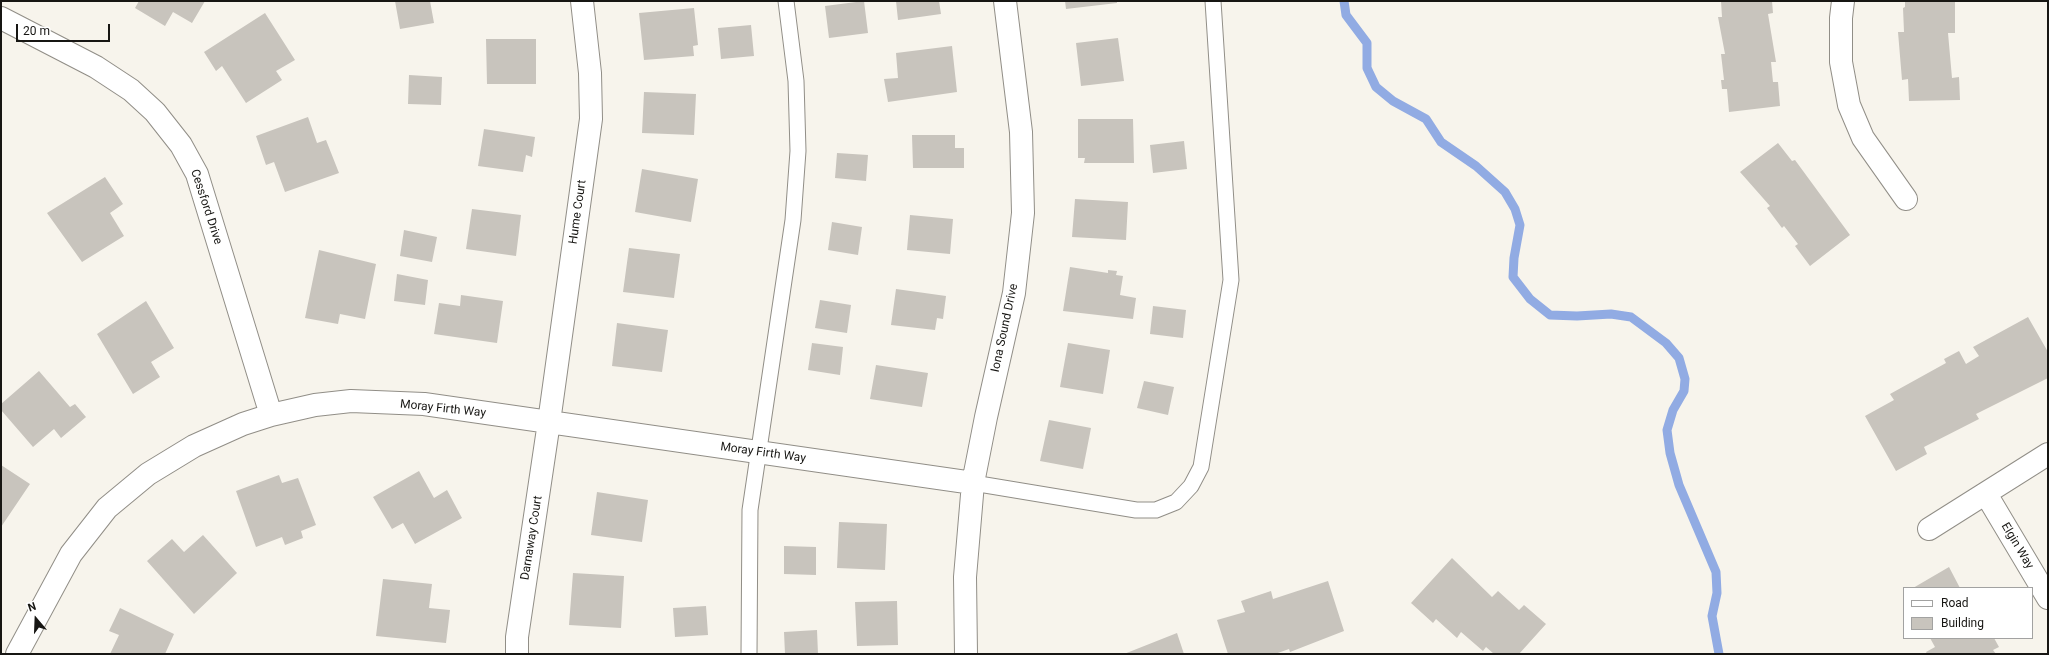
<!DOCTYPE html>
<style>
body{margin:0}
#map{position:relative;width:2049px;height:655px;overflow:hidden;background:#f7f4ec;font-family:Roboto,sans-serif}
canvas{display:block}
.frame{position:absolute;inset:0;border:2px solid #171613;pointer-events:none}
.legend{position:absolute;left:1903px;top:587px;width:130px;height:52px;box-sizing:border-box;background:#fff;border:1px solid #a2a2a1;margin:0;padding:5px 7px;list-style:none;font-size:12px;color:#171613}
.legend li{display:flex;align-items:center;gap:8px;height:20px}
.legend b{width:20px;border:1px solid #a2a2a1}
.north{position:absolute;left:16px;top:599px;width:40px;height:40px;-webkit-text-stroke:3px #fff;paint-order:stroke;rotate:341deg;font-size:11px;font-weight:700;line-height:16px;text-align:center;color:#171613}
.north::after{content:'';display:block;margin:auto;width:14px;height:18px;background:#171613;clip-path:polygon(50% 0,100% 100%,50% 72%,0 100%)}
.scale{position:absolute;left:16px;top:24px;width:94px;height:18px;box-sizing:border-box;border:2px solid #171613;border-top:0;padding-left:5px;font-size:12px;line-height:14px;white-space:nowrap;color:#171613;-webkit-text-stroke:3px #fff;paint-order:stroke}
</style>
<div id="map">
<canvas width="2049" height="655"></canvas>
<div class="frame"></div>
<ul class="legend">
<li><b style="height:5px;background:#fff"></b>Road</li>
<li><b style="height:11px;background:#c8c4bd"></b>Building</li>
</ul>
<div class="north">N</div>
<div class="scale">20 m</div>
</div>
<script>
const ctx = document.querySelector('canvas').getContext('2d');
ctx.lineJoin = 'round';
const poly = rows => new Path2D(rows.map(r => 'M' + r).join(''));
function trace(path, color, width, dash) { ctx.strokeStyle = color; ctx.lineWidth = width; ctx.lineCap = dash ? 'butt' : 'round'; ctx.setLineDash(dash || []); ctx.stroke(path); }
function paint(path, color) { ctx.fillStyle = color; ctx.fill(path, 'evenodd'); }
function write(font, color, halo, rows, align = 'center') {
  ctx.font = font + ' Roboto,sans-serif'; ctx.lineWidth = 3.5; ctx.setLineDash([]); ctx.textBaseline = 'middle'; ctx.strokeStyle = halo; ctx.fillStyle = color; for (const [text, x, y, turn = 0] of rows) {
    ctx.save(); ctx.translate(x, y); ctx.rotate((+turn || 0) * Math.PI / 180); ctx.textAlign = isNaN(turn) ? turn : align; if (halo) ctx.strokeText(text, 0, 0); ctx.fillText(text, 0, 0); ctx.restore();
  }
}
trace(poly([
 [1344,1,1346,15,1367,43,1367,68,1376,87,1393,101,1426,119,1441,142,1476,166,1505,192,1515,209,1520,225,1514,258,1513,277,1530,299,1550,315,1577,316,1611,314,1631,317,1666,343,1679,358,1685,379,1684,391,1673,410,1667,430,1670,453,1679,485,1716,572,1717,593,1712,616,1719,654]
]), '#91abe3', 9);
paint(poly([
 [139,1,205,1,192,23,173,12,165,26,135,8],
 [395,1,430,1,434,23,400,29],
 [864,1,868,33,829,38,825,6],
 [896,1,939,1,941,14,898,20],
 [1065,1,1117,1,1117,3,1066,9],
 [1721,1,1772,1,1773,13,1768,14,1776,62,1771,62,1773,82,1778,82,1780,106,1729,112,1727,89,1722,89,1721,80,1724,80,1721,54,1725,54,1718,17,1722,17],
 [1905,1,1955,1,1955,33,1948,33,1952,78,1959,77,1960,100,1909,101,1908,79,1902,80,1898,32,1904,32,1903,8,1905,7],
 [694,8,698,45,693,46,694,56,644,60,639,13],
 [265,13,295,60,276,71,282,80,246,103,222,66,216,71,204,52],
 [751,25,754,56,721,59,718,28],
 [1118,38,1124,81,1081,86,1076,43],
 [486,39,536,39,536,84,487,84],
 [952,46,957,92,888,102,884,79,898,78,896,53],
 [409,75,442,77,441,105,408,104],
 [644,92,696,94,694,135,642,133],
 [308,117,317,143,326,140,339,173,285,192,274,162,266,165,256,136],
 [1078,119,1133,119,1134,163,1084,163,1085,158,1078,158],
 [484,129,535,137,532,157,526,155,523,172,478,166],
 [912,135,955,135,955,148,964,148,964,168,913,168],
 [1184,141,1187,169,1153,173,1150,145],
 [1778,143,1792,161,1795,160,1850,235,1810,266,1795,246,1798,244,1784,226,1782,228,1767,208,1770,206,1740,172],
 [837,153,868,155,866,181,835,178],
 [642,169,698,179,691,222,635,212],
 [105,177,123,204,110,213,124,236,82,262,47,213],
 [1075,199,1128,202,1126,240,1072,237],
 [472,209,521,215,516,256,466,249],
 [910,215,953,219,950,254,907,250],
 [832,222,862,227,858,255,828,250],
 [404,230,437,237,432,262,400,256],
 [629,248,680,254,674,298,623,292],
 [319,250,376,264,365,319,340,314,338,324,305,318],
 [1070,267,1108,273,1108,270,1117,271,1116,275,1123,276,1120,295,1136,298,1133,319,1063,311],
 [397,274,428,280,425,305,394,301],
 [896,289,946,296,943,319,937,318,935,330,891,325],
 [461,295,503,301,497,343,434,334,439,303,460,306],
 [820,300,851,305,847,333,815,328],
 [146,301,174,348,151,362,160,377,133,394,97,334],
 [1153,306,1186,310,1183,338,1150,334],
 [2028,317,2048,352,2048,378,1976,414,1979,419,1924,447,1927,454,1896,471,1865,416,1894,400,1890,394,1946,363,1944,359,1959,351,1966,364,1979,356,1973,347],
 [617,323,668,330,662,372,612,366],
 [812,343,843,347,840,375,808,370],
 [1068,343,1110,350,1103,394,1060,387],
 [876,365,928,373,922,407,870,399],
 [39,371,70,407,75,404,86,417,61,438,54,429,33,447,1,410,1,404],
 [1144,381,1174,387,1168,415,1137,408],
 [1049,420,1091,428,1083,469,1040,461],
 [1,465,30,484,1,527],
 [419,471,434,498,447,490,462,518,415,544,403,523,392,529,373,497],
 [279,475,282,483,298,478,316,525,301,531,303,538,285,545,282,537,256,547,236,491],
 [597,492,648,500,642,542,591,535],
 [839,522,887,524,885,570,837,568],
 [203,535,237,573,194,614,147,561,172,539,184,552],
 [784,546,816,547,816,575,784,574],
 [1452,558,1492,597,1498,591,1519,610,1524,605,1546,624,1519,654,1494,654,1486,647,1483,651,1461,632,1457,638,1436,619,1433,623,1411,603],
 [1949,567,1960,588,1913,588],
 [573,573,624,576,621,628,569,625],
 [383,579,432,584,429,608,450,610,446,643,376,636],
 [1328,581,1344,631,1290,652,1289,649,1275,654,1228,654,1217,620,1245,612,1241,601,1271,591,1273,599],
 [897,601,898,645,857,646,855,602],
 [706,606,708,635,675,637,673,608],
 [120,608,174,634,165,654,110,654,119,635,109,631],
 [817,630,818,654,785,654,784,632],
 [1177,633,1184,654,1124,654],
 [1930,638,1994,638,1999,647,1993,650,1996,654,1927,654,1926,652,1935,647]
]), '#c8c4bd');
const service = poly([
 [973,483,1136,510,1156,510,1176,502,1191,486,1201,467,1231,280,1213,1],
 [749,654,750,510,793,220,798,151,796,81,786,1]
]);
const minor = poly([
 [1843,1,1841,18,1841,62,1849,105,1863,138,1906,199],
 [1,18,96,67,131,90,155,112,181,145,197,174,271,415],
 [1986,494,2048,598],
 [1929,529,2048,454],
 [17,654,71,554,107,508,148,474,194,446,243,424,271,415,315,405,351,401,424,404,973,483],
 [517,654,517,637,549,422,591,119,590,73,582,1],
 [966,654,965,577,973,483,986,417,1014,293,1023,213,1021,132,1005,1]
]);
trace(service, '#918e87', 17);
trace(minor, '#918e87', 24);
trace(service, '#fff', 15);
trace(minor, '#fff', 22);
write('12px', '#171613', '#fff', [
 ["Cessford Drive",206,207,72],
 ["Hume Court",578,212,-82],
 ["Iona Sound Drive",1005,328,-78],
 ["Moray Firth Way",443,409,6],
 ["Moray Firth Way",763,453,8],
 ["Darnaway Court",532,538,-81],
 ["Elgin Way",2017,546,59]
]);
</script>
